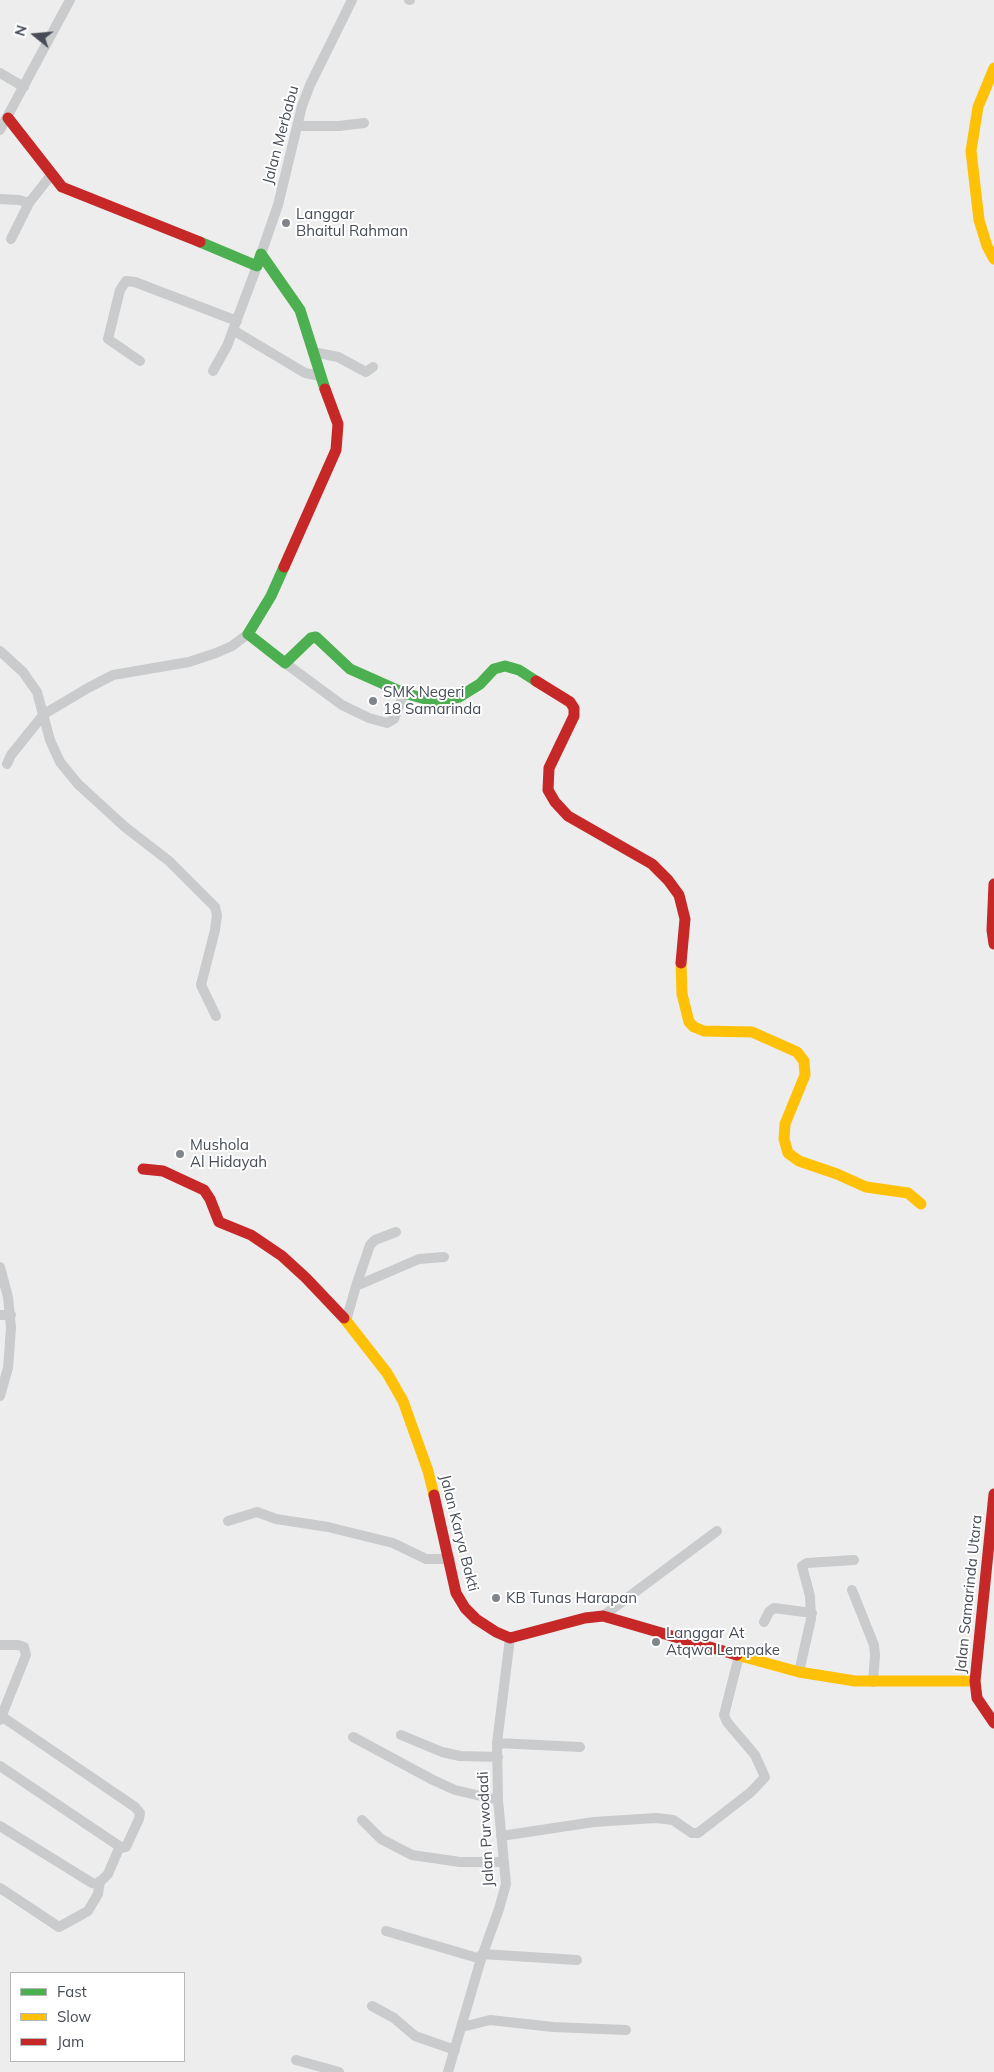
<!DOCTYPE html>
<style>
body{margin:0}
#map{position:relative;width:994px;height:2072px;overflow:hidden;background:#ededed;font-family:Mulish,sans-serif}
canvas{display:block}
.legend{position:absolute;left:10px;top:1972px;width:175px;height:90px;box-sizing:border-box;background:#fff;border:1px solid #b5b8bb;margin:0;padding:6px 9px;list-style:none;font-size:15px;color:#464d56}
.legend li{display:flex;align-items:center;gap:10px;height:25px}
.legend b{width:25px;border:1px solid #b5b8bb}
.north{position:absolute;left:10px;top:10px;width:50px;height:50px;-webkit-text-stroke:4px #fff;paint-order:stroke;rotate:287deg;font-size:14px;font-weight:700;line-height:20px;text-align:center;color:#464d56}
.north::after{content:'';display:block;margin:auto;width:18px;height:22px;background:#464d56;clip-path:polygon(50% 0,100% 100%,50% 72%,0 100%)}
</style>
<div id="map">
<canvas width="994" height="2072"></canvas>
<ul class="legend">
<li><b style="height:6px;background:#4caf50"></b>Fast</li>
<li><b style="height:6px;background:#ffc107"></b>Slow</li>
<li><b style="height:6px;background:#c62828"></b>Jam</li>
</ul>
<div class="north">N</div>
</div>
<script>
const ctx = document.querySelector('canvas').getContext('2d');
ctx.lineJoin = 'round';
const poly = rows => new Path2D(rows.map(r => 'M' + r).join(''));
function trace(path, color, width, dash) { ctx.strokeStyle = color; ctx.lineWidth = width; ctx.lineCap = dash ? 'butt' : 'round'; ctx.setLineDash(dash || []); ctx.stroke(path); }
function write(font, color, halo, rows, align = 'center') {
  ctx.font = font + ' Mulish,sans-serif'; ctx.lineWidth = 4; ctx.setLineDash([]); ctx.textBaseline = 'middle'; ctx.strokeStyle = halo; ctx.fillStyle = color; for (const [text, x, y, turn = 0] of rows) {
    ctx.save(); ctx.translate(x, y); ctx.rotate((+turn || 0) * Math.PI / 180); ctx.textAlign = isNaN(turn) ? turn : align; if (halo) ctx.strokeText(text, 0, 0); ctx.fillText(text, 0, 0); ctx.restore();
  }
}
trace(poly([
 [409,0,410,0],
 [0,73,24,87],
 [297,126,339,126,364,123],
 [0,130,70,0],
 [0,199,19,200,29,203],
 [11,239,29,203,52,174],
 [261,254,278,205,302,106,310,85,352,0],
 [233,330,305,373,320,376],
 [313,352,338,357,366,372,373,367],
 [140,361,108,339,120,290,126,281,135,282,237,321],
 [213,371,227,346,257,266],
 [0,651,23,672,37,692,50,740,60,762,78,784,125,827,169,861,215,907,217,915,215,930,201,985,216,1016],
 [285,663,342,705,369,718,387,723,394,719,404,693],
 [7,764,11,755,44,714,88,688,113,675,189,662,216,653,232,646,248,634],
 [0,1267,8,1297,11,1328,8,1368,0,1396],
 [356,1286,370,1245,375,1240,396,1232],
 [0,1315,11,1315],
 [346,1321,356,1286,419,1259,444,1257],
 [228,1521,257,1512,276,1519,328,1527,393,1543,426,1559,450,1559],
 [852,1590,874,1645,875,1655,873,1682],
 [603,1616,717,1531],
 [764,1622,769,1612,774,1608,812,1613],
 [0,1645,18,1645,24,1647,26,1655,0,1720],
 [799,1672,811,1619,810,1596,802,1566,807,1563,854,1560],
 [401,1735,442,1752,460,1756,498,1757],
 [353,1737,433,1780,455,1790,498,1800],
 [497,1743,580,1747],
 [0,1766,122,1848,126,1847,139,1819,140,1813,135,1807,1,1716],
 [362,1820,381,1839,412,1855,460,1862,504,1862],
 [0,1826,92,1883,98,1884,108,1874,120,1846],
 [501,1836,594,1822,656,1818,673,1820,692,1833,698,1833,702,1830,751,1792,765,1777,755,1755,727,1722,724,1715,739,1656],
 [0,1888,59,1927,88,1911,98,1894,100,1881],
 [386,1931,481,1959],
 [482,1954,577,1960],
 [372,2006,394,2018,415,2036,455,2050],
 [462,2027,490,2020,553,2027,626,2030],
 [296,2060,339,2072],
 [448,2072,481,1959,499,1909,506,1884,498,1800,497,1743,510,1638]
]), '#c9cbcd', 10);
trace(poly([
 [200,242,257,266,261,254,300,310,325,389],
 [284,567,271,596,248,634,285,663,311,638,316,637,350,669,404,693,429,700,440,701,459,697,480,684,494,669,505,666,519,670,536,681]
]), '#4caf50', 11);
trace(poly([
 [994,68,978,107,971,151,979,220,987,246,994,259],
 [681,963,682,994,689,1022,694,1027,704,1031,752,1032,797,1052,804,1061,805,1075,785,1124,784,1139,788,1153,799,1161,837,1174,866,1187,908,1193,921,1204],
 [344,1318,387,1373,403,1401,428,1471,434,1495],
 [737,1655,799,1672,855,1681,975,1681]
]), '#ffc107', 11);
trace(poly([
 [8,118,62,187,200,242],
 [284,567,336,450,338,424,325,389],
 [536,681,570,702,574,708,574,716,549,768,548,790,555,802,568,816,652,864,668,880,679,895,685,919,681,963],
 [994,884,992,930,994,944],
 [143,1169,163,1171,204,1190,210,1199,219,1222,251,1235,282,1256,306,1278,344,1318],
 [994,1494,975,1681,977,1698,994,1723],
 [434,1495,456,1593,465,1608,476,1619,496,1632,510,1638,585,1618,603,1616,737,1655]
]), '#c62828', 11);
for (const [x, y, r, color] of [
 [286,223,5,"#80858b"],
 [373,701,5,"#80858b"],
 [180,1154,5,"#80858b"],
 [496,1598,5,"#80858b"],
 [656,1642,5,"#80858b"]
]) { const dot = new Path2D(); dot.arc(x, y, r, 0, 2 * Math.PI); ctx.fillStyle = color; ctx.fill(dot); trace(dot, '#fff', 2); }
write('15px', '#464d56', '#fff', [
 ["Jalan Merbabu",281,135,-75],
 ["Jalan Karya Bakti",459,1533,76],
 ["Jalan Samarinda Utara",969,1594,-84],
 ["Jalan Purwodadi",486,1829,-93]
]);
write('15px', '#464d56', '#fff', [
 ["Langgar",296,214],
 ["Bhaitul Rahman",296,231],
 ["SMK Negeri",383,692],
 ["18 Samarinda",383,709],
 ["Mushola",190,1145],
 ["Al Hidayah",190,1162],
 ["KB Tunas Harapan",506,1598],
 ["Langgar At",666,1633],
 ["Atqwa Lempake",666,1650]
], 'left');
</script>
